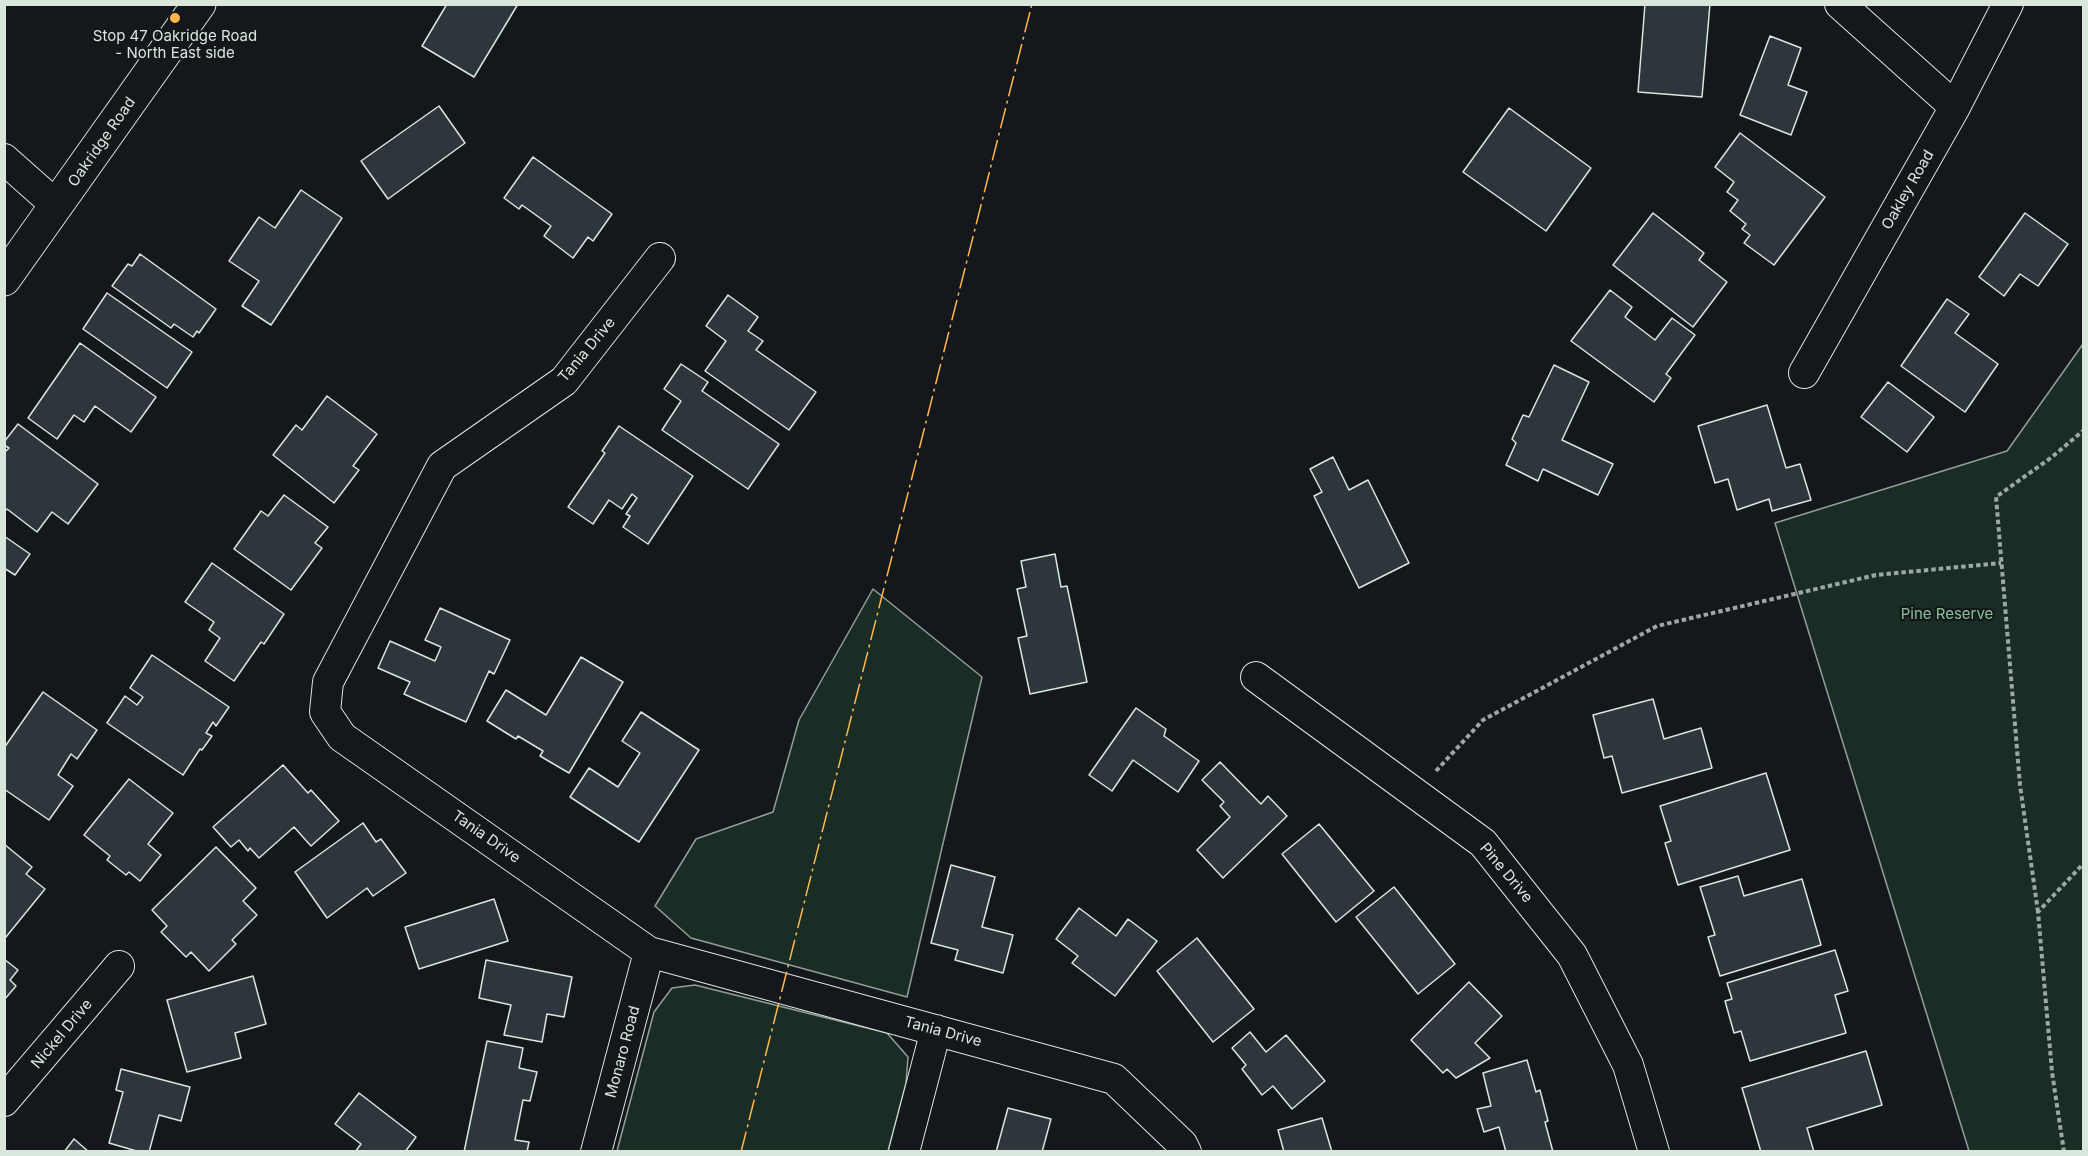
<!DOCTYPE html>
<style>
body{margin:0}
#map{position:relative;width:2088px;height:1156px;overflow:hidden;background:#14181c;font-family:Inter,sans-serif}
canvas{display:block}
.frame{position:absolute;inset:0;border:6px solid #d8e6dc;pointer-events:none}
</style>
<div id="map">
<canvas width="2088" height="1156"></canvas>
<div class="frame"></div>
</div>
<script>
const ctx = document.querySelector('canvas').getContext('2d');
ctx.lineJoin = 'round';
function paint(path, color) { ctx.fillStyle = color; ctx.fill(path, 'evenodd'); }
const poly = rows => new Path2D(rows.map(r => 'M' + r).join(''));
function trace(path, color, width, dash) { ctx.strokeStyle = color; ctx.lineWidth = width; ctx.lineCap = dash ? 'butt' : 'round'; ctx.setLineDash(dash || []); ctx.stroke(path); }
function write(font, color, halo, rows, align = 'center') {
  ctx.font = font + ' Inter,sans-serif'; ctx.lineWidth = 4.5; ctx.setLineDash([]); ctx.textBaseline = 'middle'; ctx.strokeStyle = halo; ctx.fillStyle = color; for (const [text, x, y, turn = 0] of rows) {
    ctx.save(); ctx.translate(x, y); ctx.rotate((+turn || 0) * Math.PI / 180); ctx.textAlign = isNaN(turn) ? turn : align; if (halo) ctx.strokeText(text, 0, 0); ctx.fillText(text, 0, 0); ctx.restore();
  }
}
const green = poly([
 [2083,344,2083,1151,1969,1151,1775,523,2007,451,2083,344],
 [873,589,982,677,907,997,691,938,655,906,696,839,773,812,799,720,873,589],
 [695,985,887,1033,908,1057,906,1083,888,1151,617,1151,654,1012,672,988,695,985]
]);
paint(green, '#1a2d24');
trace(green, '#939e99', 1.5);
const building = poly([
 [447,4,518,4,474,77,422,46,447,4],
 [1645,4,1710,4,1702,97,1638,92,1645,4],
 [1770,36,1801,48,1788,85,1807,92,1791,135,1740,115,1770,36],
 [439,106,465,143,388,199,361,161,439,106],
 [1509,108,1591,168,1546,231,1463,172,1509,108],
 [1740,133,1825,197,1774,265,1744,243,1750,235,1742,229,1746,224,1730,211,1738,200,1727,192,1734,182,1715,167,1740,133],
 [533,157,612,214,593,241,588,237,573,258,544,236,551,226,522,205,519,209,504,198,533,157],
 [301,190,342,218,271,325,242,306,259,281,229,261,259,217,275,228,301,190],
 [1653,213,1704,253,1699,260,1727,282,1693,327,1613,265,1653,213],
 [2025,213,2068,244,2038,286,2020,274,2004,296,1979,277,2025,213],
 [140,254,216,309,199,333,197,331,193,337,174,324,171,328,112,286,128,264,132,266,140,254],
 [1610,290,1632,307,1625,317,1655,340,1672,318,1695,335,1666,374,1671,378,1654,402,1571,341,1610,290],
 [107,293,192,352,167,388,83,329,107,293],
 [728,295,758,317,748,331,763,341,756,350,816,392,789,430,705,371,726,341,706,326,728,295],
 [1947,299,1969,314,1955,333,1998,364,1965,412,1901,366,1947,299],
 [80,343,156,397,131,432,95,406,84,422,74,415,57,439,28,418,80,343],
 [681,364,708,382,702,391,779,444,748,489,662,430,681,401,664,389,681,364],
 [1554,365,1589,382,1562,440,1613,464,1598,495,1543,469,1538,481,1506,465,1516,443,1512,439,1523,415,1529,417,1554,365],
 [1888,382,1934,417,1907,452,1861,417,1888,382],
 [327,396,377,434,353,466,359,470,334,503,273,455,296,425,302,430,327,396],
 [1767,405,1786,468,1800,464,1811,500,1772,511,1769,499,1737,510,1728,479,1715,483,1698,426,1767,405],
 [18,424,98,484,68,524,52,512,37,532,7,509,4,512,4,453,9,448,4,445,4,442,18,424],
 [619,426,693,476,648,544,623,527,630,516,626,514,637,498,632,494,622,509,609,500,593,524,568,507,605,453,602,451,619,426],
 [1333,457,1349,490,1368,480,1409,563,1359,588,1314,496,1322,492,1310,469,1333,457],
 [284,495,328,527,315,543,322,548,291,590,234,549,261,511,268,516,284,495],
 [4,536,30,554,15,575,4,568,4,536],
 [1055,554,1061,587,1067,586,1087,682,1030,694,1018,638,1027,636,1017,589,1026,587,1021,561,1055,554],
 [212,563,284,614,264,644,261,642,234,681,205,661,220,638,209,630,214,622,185,602,212,563],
 [440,608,510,640,494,674,489,671,466,722,404,694,410,682,378,668,390,641,435,661,441,647,425,640,440,608],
 [152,655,229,707,216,726,213,722,206,733,212,736,202,750,200,749,183,775,107,723,125,696,137,705,143,697,130,688,152,655],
 [581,657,623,682,569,773,540,756,543,751,518,736,516,739,487,721,506,690,546,715,581,657],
 [43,692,97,730,77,759,71,754,58,775,73,786,49,820,4,789,4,748,43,692],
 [1653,699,1664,739,1701,728,1712,768,1622,793,1612,756,1604,758,1593,715,1653,699],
 [1136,708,1166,729,1164,736,1199,761,1178,792,1133,760,1112,791,1089,775,1136,708],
 [641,712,699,750,639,842,570,797,589,768,618,787,640,753,622,741,641,712],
 [1220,762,1261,804,1268,796,1287,816,1223,878,1197,850,1230,817,1220,806,1224,802,1202,780,1220,762],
 [283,765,308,793,311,790,339,821,311,846,294,827,259,858,250,848,248,851,239,840,231,847,213,827,283,765],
 [1766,773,1790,850,1678,885,1665,843,1671,841,1660,806,1766,773],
 [129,779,173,813,148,844,161,855,140,881,129,872,126,875,107,860,110,856,84,835,129,779],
 [363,823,376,842,381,839,406,873,373,896,367,888,327,918,295,872,363,823],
 [1319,824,1374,891,1336,922,1282,854,1319,824],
 [4,844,32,867,26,874,45,889,6,937,4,935,4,844],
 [216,847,256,888,243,901,257,915,232,940,236,944,209,971,191,952,186,957,161,932,167,926,152,910,216,847],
 [951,865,995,877,982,927,1013,935,1003,973,955,960,958,950,931,943,951,865],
 [1738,876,1744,896,1802,879,1821,945,1720,976,1708,937,1715,935,1700,887,1738,876],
 [1394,887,1455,964,1418,994,1356,917,1394,887],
 [494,899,508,941,419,969,405,927,494,899],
 [1079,908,1116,936,1128,919,1157,941,1115,996,1072,963,1078,956,1056,939,1079,908],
 [1197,938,1254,1009,1213,1042,1157,971,1197,938],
 [1835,950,1848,991,1835,995,1846,1033,1750,1061,1741,1031,1734,1033,1725,1001,1732,999,1727,983,1835,950],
 [4,959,18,970,10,980,16,986,4,1000,4,959],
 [486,960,572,977,564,1017,547,1014,542,1042,504,1035,511,1005,479,998,486,960],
 [253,976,266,1024,235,1033,241,1058,187,1072,167,1000,253,976],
 [1469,982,1502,1016,1475,1043,1490,1058,1456,1078,1447,1069,1443,1073,1411,1040,1469,982],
 [1250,1032,1266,1052,1286,1035,1325,1081,1292,1109,1273,1086,1262,1095,1242,1069,1246,1065,1232,1048,1250,1032],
 [487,1041,523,1048,519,1068,537,1072,530,1101,523,1100,515,1140,529,1142,527,1152,464,1152,487,1041],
 [1866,1051,1882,1105,1807,1128,1814,1152,1761,1152,1742,1088,1866,1051],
 [1527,1060,1536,1092,1540,1090,1548,1121,1545,1122,1553,1152,1506,1152,1499,1127,1484,1132,1477,1109,1491,1106,1483,1073,1527,1060],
 [121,1069,190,1087,181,1121,159,1115,149,1152,140,1152,109,1143,123,1092,116,1090,121,1069],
 [359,1093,416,1137,405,1152,355,1152,361,1144,335,1124,359,1093],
 [1008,1108,1051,1119,1042,1152,996,1152,1008,1108],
 [1322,1118,1332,1152,1284,1152,1278,1130,1322,1118],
 [74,1139,89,1152,64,1152,74,1139]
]);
paint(building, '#2c363c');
trace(building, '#d8e6dc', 1.5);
const street = poly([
 [1840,4,1955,107],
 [4,159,57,206],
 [660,258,564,381,442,466,328,682,325,712,342,737,649,952,1114,1079,1182,1144,1186,1152],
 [1804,373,1955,107,2008,4],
 [1256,677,1483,843,1572,955,1628,1065,1654,1152],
 [4,1101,119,966],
 [596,1152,649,952],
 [904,1152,936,1030]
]);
const secondary = poly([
 [4,279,199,4]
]);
trace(street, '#d8e6dc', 32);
trace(secondary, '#d8e6dc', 35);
trace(poly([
 [1436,771,1483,720,1657,626,1876,575,2001,563],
 [2038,912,2020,785,1996,497,2052,457,2084,430],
 [2064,1152,2052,1072,2038,912,2084,863]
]), '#9da8a2', 4, [4.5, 3]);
trace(street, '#14181c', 30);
trace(secondary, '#14181c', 33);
trace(poly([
 [741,1152,1032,4]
]), '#ffb74d', 1.5, [21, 4.5, 3, 4.5]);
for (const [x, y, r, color] of [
 [175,18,6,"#ffb74d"]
]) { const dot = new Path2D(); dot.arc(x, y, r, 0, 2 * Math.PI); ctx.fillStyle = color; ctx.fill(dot); trace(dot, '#14181c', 2); }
write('15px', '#d8e6dc', '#14181c', [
 ["Stop 47 Oakridge Road",175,36],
 ["- North East side",175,53]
]);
write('15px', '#d8e6dc', '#14181c', [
 ["Oakridge Road",102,142,-55],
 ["Oakley Road",1908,190,-60],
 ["Tania Drive",587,350,-50],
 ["Tania Drive",486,837,35],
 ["Pine Drive",1506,873,50],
 ["Tania Drive",943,1032,15],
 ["Nickel Drive",62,1034,-50],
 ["Monaro Road",623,1052,-75]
]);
write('15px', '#8ac095', '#14181c', [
 ["Pine Reserve",1947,614]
]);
</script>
